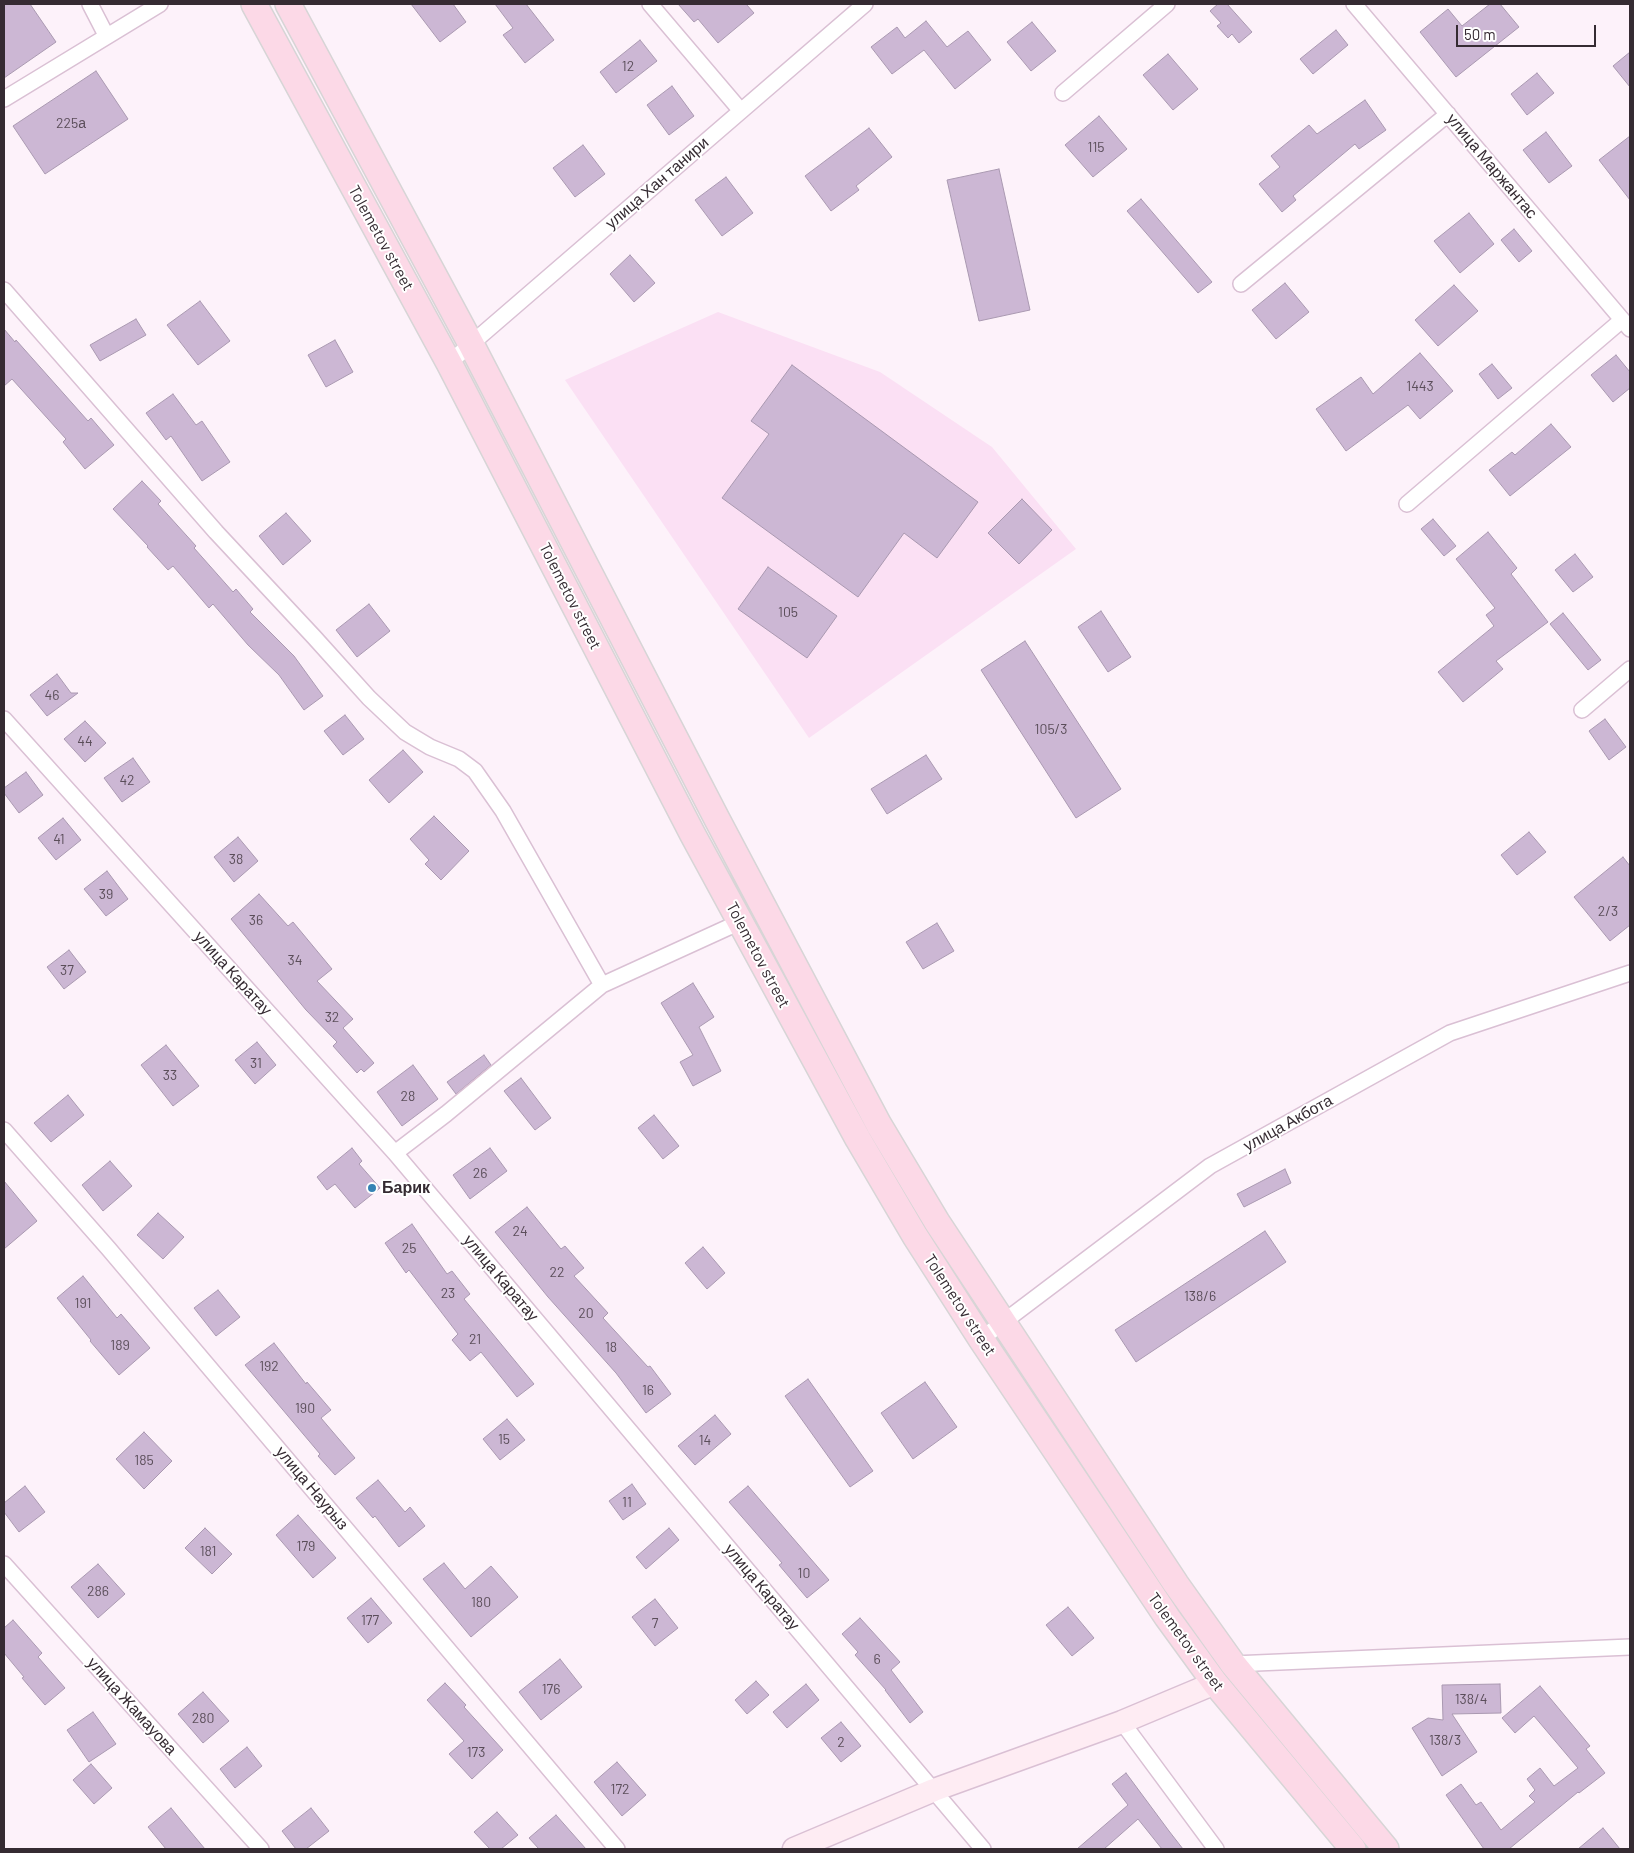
<!DOCTYPE html>
<meta charset="utf-8">
<style>
body{margin:0}
#map{position:relative;width:1634px;height:1853px;overflow:hidden;background:#fdf2fa;font-family:Barlow,sans-serif}
canvas{display:block}
.frame{position:absolute;inset:0;border:5px solid #352b32;pointer-events:none}
.scale{position:absolute;left:1456px;top:25px;width:140px;height:22px;box-sizing:border-box;border:2px solid #352b32;border-top:0;padding-left:6px;font-size:15px;line-height:18px;white-space:nowrap;color:#352b32;-webkit-text-stroke:4px #fff;paint-order:stroke}
</style>
<div id="map">
<canvas width="1634" height="1853"></canvas>
<div class="frame"></div>
<div class="scale">50 m</div>
</div>
<script>
const ctx = document.querySelector('canvas').getContext('2d');
ctx.lineJoin = 'round';
function paint(path, color) { ctx.fillStyle = color; ctx.fill(path, 'evenodd'); }
const poly = rows => new Path2D(rows.map(r => 'M' + r).join(''));
function trace(path, color, width, dash) { ctx.strokeStyle = color; ctx.lineWidth = width; ctx.lineCap = dash ? 'butt' : 'round'; ctx.setLineDash(dash || []); ctx.stroke(path); }
function write(font, color, halo, rows, align = 'center') {
  ctx.font = font + ' Barlow,sans-serif'; ctx.lineWidth = 4; ctx.setLineDash([]); ctx.textBaseline = 'middle'; ctx.strokeStyle = halo; ctx.fillStyle = color; for (const [text, x, y, turn = 0] of rows) {
    ctx.save(); ctx.translate(x, y); ctx.rotate((+turn || 0) * Math.PI / 180); ctx.textAlign = isNaN(turn) ? turn : align; if (halo) ctx.strokeText(text, 0, 0); ctx.fillText(text, 0, 0); ctx.restore();
  }
}
paint(poly([
 [718,312,880,372,992,447,1076,549,809,738,565,380]
]), '#fbe0f4');
const building = poly([
 [4,4,30,4,56,42,4,78,4,4],
 [411,4,453,4,466,22,440,42,411,4],
 [495,4,526,4,554,40,525,63,503,35,513,28,495,4],
 [678,4,746,4,754,13,718,43,698,19,694,22,678,4],
 [1218,4,1227,4,1252,32,1239,43,1232,34,1228,38,1217,26,1221,23,1210,11,1218,4],
 [1490,4,1500,4,1519,27,1456,77,1420,32,1448,9,1462,26,1490,4],
 [926,21,947,47,968,31,991,60,955,89,924,50,892,74,871,47,897,27,905,38,926,21],
 [1032,22,1056,51,1031,71,1007,42,1032,22],
 [1336,30,1348,45,1313,74,1300,59,1336,30],
 [640,40,657,61,616,93,600,72,640,40],
 [1630,52,1630,87,1613,66,1630,52],
 [1168,54,1198,89,1173,110,1143,75,1168,54],
 [96,71,128,119,45,174,13,126,96,71],
 [1537,73,1554,93,1527,115,1511,94,1537,73],
 [672,86,694,116,669,135,647,105,672,86],
 [1365,100,1386,130,1359,149,1355,144,1293,196,1296,200,1282,212,1259,184,1280,167,1271,156,1309,125,1317,134,1365,100],
 [1099,116,1127,149,1093,177,1065,145,1099,116],
 [869,128,892,157,856,186,859,190,831,211,805,176,869,128],
 [1546,132,1572,166,1549,183,1523,150,1546,132],
 [1630,136,1630,200,1599,160,1630,136],
 [583,145,605,174,575,197,553,168,583,145],
 [999,169,1030,310,979,321,947,180,999,169],
 [726,177,753,213,722,236,695,200,726,177],
 [1141,199,1212,282,1198,293,1127,211,1141,199],
 [1469,213,1494,244,1460,273,1434,241,1469,213],
 [1514,229,1532,251,1519,262,1501,240,1514,229],
 [630,255,655,283,634,302,610,274,630,255],
 [1285,283,1309,312,1276,339,1252,310,1285,283],
 [1454,285,1478,311,1438,346,1415,320,1454,285],
 [200,301,230,341,198,365,167,325,200,301],
 [136,319,146,335,100,361,90,345,136,319],
 [4,329,15,342,16,340,88,421,91,418,114,445,85,469,63,442,66,439,12,379,4,386,4,329],
 [335,340,353,372,326,387,308,355,335,340],
 [1420,353,1453,391,1420,419,1408,405,1346,451,1316,409,1361,377,1373,394,1420,353],
 [1616,355,1630,372,1630,388,1613,402,1591,375,1616,355],
 [1492,364,1512,388,1498,399,1479,374,1492,364],
 [792,365,978,502,937,558,904,533,858,597,722,498,769,434,751,421,792,365],
 [173,394,196,425,202,421,230,462,202,481,171,436,166,440,146,413,173,394],
 [1551,424,1571,447,1510,496,1489,470,1512,452,1515,455,1551,424],
 [142,481,161,501,158,504,196,546,194,548,233,592,236,589,253,609,250,612,294,656,323,696,304,710,279,675,248,645,213,604,209,608,173,566,168,570,147,547,148,546,113,509,142,481],
 [1022,499,1052,530,1019,564,988,533,1022,499],
 [286,513,311,541,283,565,259,536,286,513],
 [1433,519,1456,546,1444,556,1421,529,1433,519],
 [1488,532,1517,568,1511,574,1548,622,1496,661,1503,669,1463,702,1438,672,1494,626,1486,615,1495,608,1456,559,1488,532],
 [1575,554,1593,577,1573,592,1555,570,1575,554],
 [768,567,837,616,807,658,738,609,768,567],
 [369,604,390,631,357,657,336,630,369,604],
 [1101,611,1131,657,1108,672,1078,627,1101,611],
 [1563,613,1601,660,1588,670,1550,624,1563,613],
 [1025,641,1121,789,1076,818,981,670,1025,641],
 [57,674,71,693,78,693,47,716,30,695,57,674],
 [345,715,364,739,343,755,324,731,345,715],
 [1605,719,1626,747,1609,760,1589,731,1605,719],
 [85,721,106,743,85,762,64,739,85,721],
 [403,750,423,772,389,803,369,780,403,750],
 [926,755,942,779,887,814,871,789,926,755],
 [133,758,150,782,122,802,104,778,133,758],
 [26,772,43,795,19,813,4,793,4,788,26,772],
 [434,816,469,851,441,880,425,864,429,860,410,839,434,816],
 [63,818,81,840,56,860,38,838,63,818],
 [1529,832,1546,852,1517,875,1501,855,1529,832],
 [238,837,258,861,234,882,214,857,238,837],
 [1623,857,1630,866,1630,925,1610,941,1574,897,1623,857],
 [107,871,128,899,106,916,84,889,107,871],
 [259,894,288,926,293,922,332,969,317,981,353,1019,343,1028,374,1063,364,1072,361,1069,357,1073,333,1046,337,1042,306,1010,231,919,259,894],
 [937,923,954,951,923,969,906,942,937,923],
 [69,950,86,972,64,989,47,967,69,950],
 [693,983,714,1017,699,1027,721,1071,693,1086,680,1062,693,1055,661,1003,693,983],
 [257,1042,276,1065,255,1084,235,1060,257,1042],
 [166,1045,199,1086,173,1106,141,1065,166,1045],
 [484,1055,491,1065,456,1094,447,1082,484,1055],
 [413,1065,438,1099,402,1126,377,1092,413,1065],
 [521,1078,551,1118,535,1130,504,1091,521,1078],
 [68,1095,84,1115,51,1142,34,1123,68,1095],
 [654,1115,679,1146,663,1159,638,1128,654,1115],
 [352,1148,362,1161,359,1164,380,1188,355,1208,335,1184,327,1190,317,1177,352,1148],
 [490,1148,507,1171,470,1199,453,1175,490,1148],
 [110,1161,132,1186,103,1211,82,1185,110,1161],
 [1285,1169,1291,1183,1244,1207,1237,1194,1285,1169],
 [4,1181,37,1221,4,1249,4,1181],
 [527,1207,561,1249,565,1246,584,1268,574,1276,608,1313,603,1318,648,1367,650,1366,671,1394,646,1413,616,1373,548,1297,495,1232,527,1207],
 [158,1213,184,1237,163,1259,137,1235,158,1213],
 [412,1224,447,1274,452,1271,470,1294,464,1299,534,1384,517,1397,481,1352,470,1361,452,1340,458,1334,409,1270,406,1273,385,1243,412,1224],
 [1265,1231,1286,1262,1136,1362,1115,1330,1265,1231],
 [703,1247,725,1273,707,1289,685,1263,703,1247],
 [83,1276,117,1318,121,1314,150,1348,119,1375,90,1341,91,1340,57,1298,83,1276],
 [218,1290,240,1317,216,1336,194,1308,218,1290],
 [274,1343,306,1384,307,1382,331,1410,321,1418,355,1458,335,1475,318,1456,320,1454,245,1365,274,1343],
 [808,1379,873,1471,850,1487,785,1396,808,1379],
 [925,1382,957,1427,913,1459,881,1413,925,1382],
 [715,1415,731,1434,695,1465,678,1446,715,1415],
 [507,1419,525,1440,500,1460,483,1439,507,1419],
 [144,1432,172,1461,144,1489,116,1459,144,1432],
 [378,1480,405,1512,410,1507,425,1526,399,1547,375,1516,373,1518,356,1498,378,1480],
 [632,1484,646,1504,623,1520,609,1501,632,1484],
 [25,1486,45,1512,19,1532,4,1512,4,1503,25,1486],
 [748,1486,829,1580,807,1598,779,1565,782,1563,729,1502,748,1486],
 [298,1515,336,1558,313,1578,276,1535,298,1515],
 [205,1528,232,1554,212,1574,185,1548,205,1528],
 [669,1528,679,1540,646,1569,636,1557,669,1528],
 [444,1563,465,1589,491,1566,518,1597,471,1637,423,1579,444,1563],
 [98,1564,125,1594,98,1618,71,1587,98,1564],
 [371,1598,392,1623,368,1643,347,1618,371,1598],
 [655,1599,678,1628,655,1646,632,1617,655,1599],
 [1068,1607,1094,1638,1072,1656,1046,1625,1068,1607],
 [860,1618,900,1662,891,1670,923,1712,910,1723,885,1690,886,1690,855,1655,858,1652,842,1634,860,1618],
 [13,1620,42,1653,38,1657,65,1688,45,1705,22,1678,24,1677,4,1653,4,1628,13,1620],
 [560,1659,582,1687,541,1720,519,1692,560,1659],
 [756,1681,769,1695,747,1714,735,1700,756,1681],
 [445,1683,466,1705,464,1707,503,1750,472,1779,449,1754,464,1741,427,1700,445,1683],
 [806,1684,819,1700,787,1728,773,1712,806,1684],
 [1500,1684,1501,1713,1452,1714,1477,1752,1442,1776,1412,1728,1428,1718,1443,1720,1442,1685,1500,1684],
 [1540,1686,1590,1746,1586,1749,1605,1773,1579,1793,1578,1792,1509,1849,1484,1849,1446,1795,1461,1784,1476,1805,1481,1802,1501,1830,1535,1802,1529,1796,1535,1790,1527,1779,1540,1768,1554,1786,1578,1768,1534,1716,1515,1733,1502,1718,1540,1686],
 [203,1692,229,1721,203,1743,178,1714,203,1692],
 [93,1712,116,1744,89,1762,67,1730,93,1712],
 [841,1722,861,1746,841,1762,821,1738,841,1722],
 [247,1747,262,1766,235,1788,220,1769,247,1747],
 [617,1762,646,1795,622,1816,594,1782,617,1762],
 [91,1764,112,1788,94,1804,73,1780,91,1764],
 [1126,1773,1169,1831,1183,1849,1162,1849,1138,1819,1104,1849,1077,1849,1128,1805,1112,1784,1126,1773],
 [171,1808,185,1825,205,1849,166,1849,148,1827,171,1808],
 [311,1808,329,1831,306,1849,296,1849,282,1831,311,1808],
 [497,1812,518,1835,501,1849,490,1849,474,1832,497,1812],
 [556,1815,586,1849,539,1849,529,1838,556,1815],
 [1603,1828,1620,1849,1578,1849,1603,1828]
]);
paint(building, '#ccb7d4');
trace(building, '#aa99b1', 1);
const street = poly([
 [90,4,106,35],
 [650,4,741,111],
 [1354,4,1630,329],
 [1063,93,1167,4],
 [4,99,160,4],
 [1241,284,1448,114],
 [4,290,216,532,314,637,369,698,405,732,430,747,459,759,475,771,503,811,602,985],
 [449,363,865,4],
 [1407,504,1622,320],
 [1582,710,1630,669],
 [4,719,395,1153,983,1849],
 [4,1130,108,1248,617,1849],
 [395,1153,446,1114,602,985,740,922],
 [981,1339,1210,1166,1450,1033,1630,973],
 [4,1564,261,1849],
 [1233,1664,1630,1647],
 [1122,1722,1216,1849]
]);
const secondary = poly([
 [794,1849,934,1790,1122,1722,1215,1683]
]);
const primary = poly([
 [254,4,449,363,693,835,858,1139,915,1236,981,1339,1167,1617,1215,1683,1353,1849],
 [288,4,471,344,718,821,879,1125,937,1222,1176,1584,1233,1664,1386,1849]
]);
trace(street, '#dac0d4', 18);
trace(secondary, '#dac0d4', 25);
trace(primary, '#d7d5d6', 28);
trace(street, '#fff', 15);
trace(secondary, '#feecf3', 22);
trace(primary, '#fcd9e7', 25);
for (const [x, y, r, color] of [
 [372,1188,5,"#3482b4"]
]) { const dot = new Path2D(); dot.arc(x, y, r, 0, 2 * Math.PI); ctx.fillStyle = color; ctx.fill(dot); trace(dot, '#fff', 2); }
write('14px', '#5b4e5a', null, [
 ["12",628,66],
 ["225а",71,123],
 ["115",1096,147],
 ["1443",1420,386],
 ["105",788,612],
 ["46",52,695],
 ["105/3",1051,729],
 ["44",85,741],
 ["42",127,780],
 ["41",59,839],
 ["38",236,859],
 ["39",106,894],
 ["2/3",1608,911],
 ["36",256,920],
 ["34",295,960],
 ["37",67,970],
 ["32",332,1017],
 ["31",256,1063],
 ["33",170,1075],
 ["28",408,1096],
 ["26",480,1173],
 ["24",520,1231],
 ["25",409,1248],
 ["22",557,1272],
 ["23",448,1293],
 ["138/6",1200,1296],
 ["191",83,1303],
 ["20",586,1313],
 ["21",475,1339],
 ["189",120,1345],
 ["18",611,1347],
 ["192",269,1366],
 ["16",648,1390],
 ["190",305,1408],
 ["15",504,1439],
 ["14",705,1440],
 ["185",144,1460],
 ["11",627,1502],
 ["179",306,1546],
 ["181",208,1551],
 ["10",804,1573],
 ["286",98,1591],
 ["180",481,1602],
 ["177",370,1620],
 ["7",655,1623],
 ["6",877,1659],
 ["176",551,1689],
 ["138/4",1471,1699],
 ["280",203,1718],
 ["138/3",1445,1740],
 ["2",841,1742],
 ["173",476,1752],
 ["172",620,1789]
]);
write('16px', '#352b32', '#fff', [
 ["улица Маржантас",1492,166,50],
 ["улица Хан танири",657,183,-41],
 ["Tolemetov street",381,238,61],
 ["Tolemetov street",570,596,63],
 ["Tolemetov street",758,955,62],
 ["улица Каратау",233,973,48],
 ["улица Акбота",1288,1123,-29],
 ["улица Каратау",501,1278,50],
 ["Tolemetov street",960,1305,57],
 ["улица Наурыз",312,1488,50],
 ["улица Каратау",762,1587,50],
 ["Tolemetov street",1186,1642,54],
 ["улица Жамауова",132,1706,48]
]);
write('bold 16px', '#352b32', '#fff', [
 ["Барик",382,1188]
], 'left');
</script>
